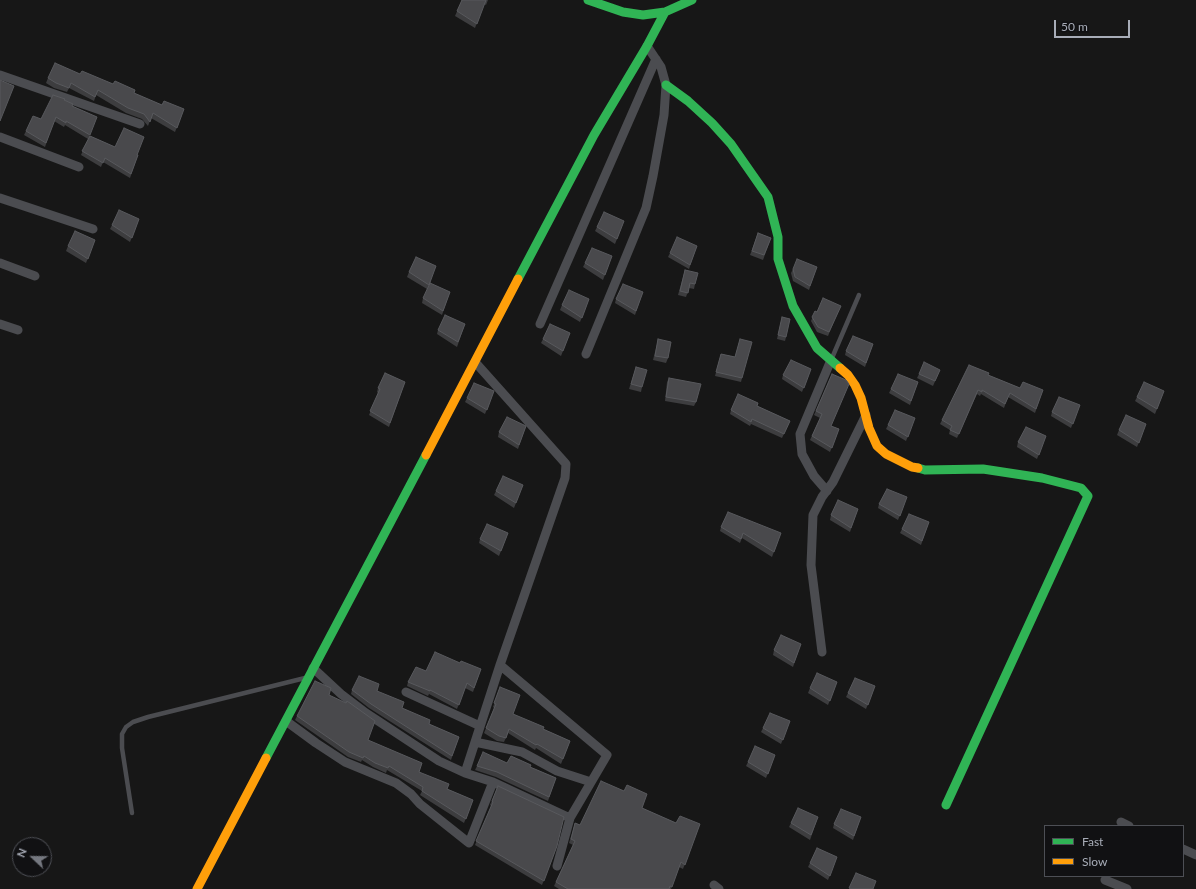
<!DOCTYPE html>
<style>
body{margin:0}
#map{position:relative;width:1196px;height:889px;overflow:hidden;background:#171717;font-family:Lato,sans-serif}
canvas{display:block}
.legend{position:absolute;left:1044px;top:825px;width:140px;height:52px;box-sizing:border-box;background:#111113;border:1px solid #4d4f55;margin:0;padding:5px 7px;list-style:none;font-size:12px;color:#a8adb8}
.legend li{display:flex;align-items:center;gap:8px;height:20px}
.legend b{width:20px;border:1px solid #4d4f55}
.north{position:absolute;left:12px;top:837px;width:40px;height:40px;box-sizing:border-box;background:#111113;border:1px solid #4d4f55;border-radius:50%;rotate:292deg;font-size:11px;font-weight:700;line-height:16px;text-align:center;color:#a8adb8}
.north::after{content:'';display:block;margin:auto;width:14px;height:18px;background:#757880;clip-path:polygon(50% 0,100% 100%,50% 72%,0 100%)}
.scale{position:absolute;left:1054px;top:20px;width:76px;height:18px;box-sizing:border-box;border:2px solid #a8adb8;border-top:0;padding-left:5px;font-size:12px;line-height:14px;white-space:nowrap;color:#a8adb8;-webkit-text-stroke:3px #111113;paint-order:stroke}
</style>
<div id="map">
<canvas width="1196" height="889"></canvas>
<ul class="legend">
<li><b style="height:5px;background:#30b455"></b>Fast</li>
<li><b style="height:5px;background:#ff9f0a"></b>Slow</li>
</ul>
<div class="north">N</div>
<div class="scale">50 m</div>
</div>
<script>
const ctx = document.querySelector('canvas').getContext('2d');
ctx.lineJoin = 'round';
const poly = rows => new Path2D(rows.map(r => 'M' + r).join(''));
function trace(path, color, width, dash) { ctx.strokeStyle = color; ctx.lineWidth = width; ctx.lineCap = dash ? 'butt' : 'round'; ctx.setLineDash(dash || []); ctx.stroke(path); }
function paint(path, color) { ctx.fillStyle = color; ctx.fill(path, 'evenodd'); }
trace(poly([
 [832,358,859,295],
 [132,813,122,748,122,734,126,727,133,722,148,717,305,678]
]), '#4b4c50', 4.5);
trace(poly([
 [0,75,140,124],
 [0,137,79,167],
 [0,198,93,229],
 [0,263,35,276],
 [0,324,18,330],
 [540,324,656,59],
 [586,354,646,208,653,176,664,115,666,85,661,67,647,46],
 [827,491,814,476,802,454,800,434,831,360],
 [822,652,811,565,813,515,822,497,833,482,866,415],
 [500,665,607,755,570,818,557,866],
 [313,668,341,694,366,713,439,761,465,773,493,782,570,818],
 [406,692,480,726],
 [286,721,316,743,345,762,396,783,411,794,420,804,469,843,493,782],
 [475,742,522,752,557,771,591,782],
 [465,773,500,665,565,478,566,464,475,362],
 [1121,822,1129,826],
 [1183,849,1196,855],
 [1105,880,1127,889],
 [714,885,719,889]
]), '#4b4c50', 9);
trace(poly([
 [588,0,623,12,643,15,665,12,692,0],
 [666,85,688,101,712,123,731,144,768,197,778,237,778,259,793,306,817,348,840,368],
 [518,279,594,135,647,46,665,12],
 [918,468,925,470,983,469,1042,478,1081,488,1088,496,946,805],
 [266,758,426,455]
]), '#30b455', 9);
trace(poly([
 [840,368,848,375,855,385,861,398,869,428,877,446,886,454,912,467,918,468],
 [426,455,518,279],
 [197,889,266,758]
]), '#ff9f0a', 9);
paint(poly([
 [462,0,488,0,486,5,484,4,475,28,455,16],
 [80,74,134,93,162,105,184,109,175,132,151,118,148,126,142,119,126,113,96,95,94,101,69,88,67,92,54,88,46,83,48,78],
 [64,100,72,106,90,136,115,147,138,155,130,178,103,162,101,167,81,155,88,139,65,125,64,127,54,121,45,147,24,135,26,131,41,119],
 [139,219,130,242,110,229,112,225],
 [624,221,615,244,595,231,597,227],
 [758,233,771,238,763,260,750,255],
 [95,240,86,263,66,251,68,246],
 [697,246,689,269,668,257,670,253],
 [612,256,603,280,583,267,585,263],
 [436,266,427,289,407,277,409,272],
 [817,267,809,290,793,281,791,273,793,269],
 [685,270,695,284,694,289,689,288,686,297,678,295],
 [450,292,442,315,422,303,423,298],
 [643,292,635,315,615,303,616,299],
 [589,299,580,322,560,310,562,305],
 [839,310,828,336,817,332,811,321,815,311,817,312],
 [782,317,786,337,785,341,777,339],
 [465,324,457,347,437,334,438,330],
 [570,333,561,356,541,343,543,339],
 [658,339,668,358,666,363,653,360,657,344],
 [740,339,742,378,741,382,715,376,721,354,735,357],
 [873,344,865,367,845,355,846,351],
 [636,367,642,387,641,392,629,389],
 [811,369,802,392,782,379,783,375],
 [940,370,933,386,917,378,919,374],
 [832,374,831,426,839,429,830,452,810,440,820,418,814,415],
 [988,375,1020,388,1043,390,1035,413,1008,397,1004,408,981,394,980,396,977,394,957,438,949,434,950,430,940,424,942,420],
 [669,378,696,402,694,406,665,401,667,382],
 [405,382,389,427,369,415,378,393,377,392,378,388],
 [918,382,910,405,889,393,891,389],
 [494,391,485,414,465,402,467,398],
 [1164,391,1155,414,1135,401,1137,397],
 [1080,405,1071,428,1051,416,1052,412],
 [757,406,790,421,782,438,751,424,750,426,730,414,731,410],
 [915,418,906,441,886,429,888,425],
 [1146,424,1137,447,1117,435,1119,430],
 [526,426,518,449,498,437,499,432],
 [1046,436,1037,459,1017,447,1018,442],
 [523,485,514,508,494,495,496,491],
 [907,497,898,520,878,508,879,504],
 [858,509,850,532,830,520,831,515],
 [929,522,921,545,900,533,902,529],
 [721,527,781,533,772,557,742,538,740,543,720,531],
 [508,533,499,556,479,543,480,539],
 [801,644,793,667,773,655,774,650],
 [460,663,481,669,473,692,465,688,457,709,429,694,428,696,407,686,408,682,426,671],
 [837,682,828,705,808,693,810,688],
 [875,686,866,709,846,697,848,693],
 [500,687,513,714,543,729,570,741,561,764,536,748,535,750,508,733,504,742,497,741,484,733,494,708,493,707],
 [352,690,377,691,402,708,429,724,459,737,451,760,369,708,351,694],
 [329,695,368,740,447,789,473,800,464,823,420,795,422,791,387,770,386,773,373,767,362,760,361,762,348,757,295,720,297,716],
 [790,721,781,744,761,732,763,728],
 [775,755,766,778,746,766,748,762],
 [507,763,530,767,556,778,548,801,496,777,475,770,477,766],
 [498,786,557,846,542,885,475,845,491,806,490,805],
 [642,808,676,823,700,824,683,869,679,867,671,889,559,889,554,886,573,845,569,843,575,823,580,825],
 [818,817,810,840,789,827,791,823],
 [861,817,853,840,833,828,834,824],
 [837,857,828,880,808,867,810,863]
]), '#3d3d3f');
const building = poly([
 [462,0,486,0,477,24,457,11,462,0],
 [55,63,80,74,82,71,113,84,115,81,135,90,134,93,162,105,164,101,184,109,177,128,153,113,150,122,144,114,128,108,98,90,95,97,71,83,69,88,56,83,48,78,55,63],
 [0,80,14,86,0,121,0,80],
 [53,95,65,99,64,100,73,104,72,106,97,117,90,135,66,121,66,123,56,117,46,143,26,131,33,116,41,119,53,95],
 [124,128,144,137,137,155,138,155,131,174,105,158,103,163,82,151,90,136,115,147,124,128],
 [119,210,139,219,132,238,112,225,119,210],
 [604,212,624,221,617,239,597,227,604,212],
 [75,231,95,240,88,259,68,246,75,231],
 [758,233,771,238,764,255,752,251,758,233],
 [677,237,697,246,690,265,670,253,677,237],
 [592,248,612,256,605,275,585,263,592,248],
 [416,257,436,266,429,285,409,272,416,257],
 [797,259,817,267,810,286,795,277,793,269,797,259],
 [685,270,698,273,695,284,690,283,688,293,680,291,685,270],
 [430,283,450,292,443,311,423,298,430,283],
 [623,284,643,292,636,311,616,299,623,284],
 [569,290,589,299,582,318,562,305,569,290],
 [823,298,841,306,829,332,818,327,812,317,815,311,817,312,823,298],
 [445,315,465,324,458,342,438,330,445,315],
 [782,317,790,319,786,337,778,335,782,317],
 [550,324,570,333,563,351,543,339,550,324],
 [853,336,873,344,866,363,846,351,853,336],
 [658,339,671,342,668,358,655,356,658,339],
 [740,339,752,342,742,378,716,372,721,354,735,357,740,339],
 [791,360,811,369,804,388,783,375,791,360],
 [924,362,940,370,935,381,919,374,924,362],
 [969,365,989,373,988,375,1020,388,1023,382,1043,390,1036,409,1010,393,1005,404,982,390,982,392,978,390,959,434,950,430,952,426,942,420,969,365],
 [636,367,647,370,642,387,631,384,636,367],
 [385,373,405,382,390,423,370,411,380,389,378,388,385,373],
 [832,374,846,380,849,384,831,426,839,429,832,448,812,436,822,414,816,411,832,374],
 [898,374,918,382,911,401,891,389,898,374],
 [669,378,701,384,696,402,666,397,669,378],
 [1144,382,1164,391,1157,409,1137,397,1144,382],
 [474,383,494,391,487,410,467,398,474,383],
 [738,394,758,403,757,406,790,421,784,434,752,419,751,422,731,410,738,394],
 [1059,397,1080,405,1073,424,1052,412,1059,397],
 [895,410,915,418,908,437,888,425,895,410],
 [1126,415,1146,424,1139,443,1119,430,1126,415],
 [507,417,526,426,519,445,499,432,507,417],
 [1026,427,1046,436,1039,455,1018,442,1026,427],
 [503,476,523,485,516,503,496,491,503,476],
 [887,489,907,497,900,516,879,504,887,489],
 [838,500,858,509,851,528,831,515,838,500],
 [728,512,781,533,774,552,743,533,741,539,721,527,728,512],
 [909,514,929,522,922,541,902,529,909,514],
 [487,524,508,533,501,551,480,539,487,524],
 [781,635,801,644,794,663,774,650,781,635],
 [435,652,460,663,461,661,481,669,474,688,467,683,459,705,430,690,430,691,408,682,416,667,426,671,435,652],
 [817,673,837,682,830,701,810,688,817,673],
 [359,676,379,684,377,691,404,702,402,708,430,720,429,724,459,737,452,756,371,704,352,690,359,676],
 [855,678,875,686,868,705,848,693,855,678],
 [315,681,331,688,329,695,346,703,347,701,375,721,368,740,422,763,419,772,449,784,447,789,473,800,466,819,422,791,423,787,389,766,388,768,375,763,364,756,363,758,349,752,297,716,315,681],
 [500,687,520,695,513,714,544,727,543,729,570,741,563,759,537,744,536,745,509,729,506,738,499,736,486,728,496,704,494,703,500,687],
 [770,713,790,721,783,740,763,728,770,713],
 [755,746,775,755,768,774,748,762,755,746],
 [483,752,507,763,511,756,531,765,530,767,556,778,549,797,497,772,477,766,483,752],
 [601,781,624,791,627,785,647,794,642,808,676,823,680,816,700,824,685,865,681,862,672,887,670,886,669,889,568,889,556,882,575,841,571,839,575,823,580,825,601,781],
 [498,786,564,817,557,846,544,881,476,841,493,802,492,801,498,786],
 [798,808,818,817,811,835,791,823,798,808],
 [841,809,861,817,854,836,834,824,841,809],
 [817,848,837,857,830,876,810,863,817,848],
 [856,873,876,881,873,889,851,889,849,888,856,873]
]);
paint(building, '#49494c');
trace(building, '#58595d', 1);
</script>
